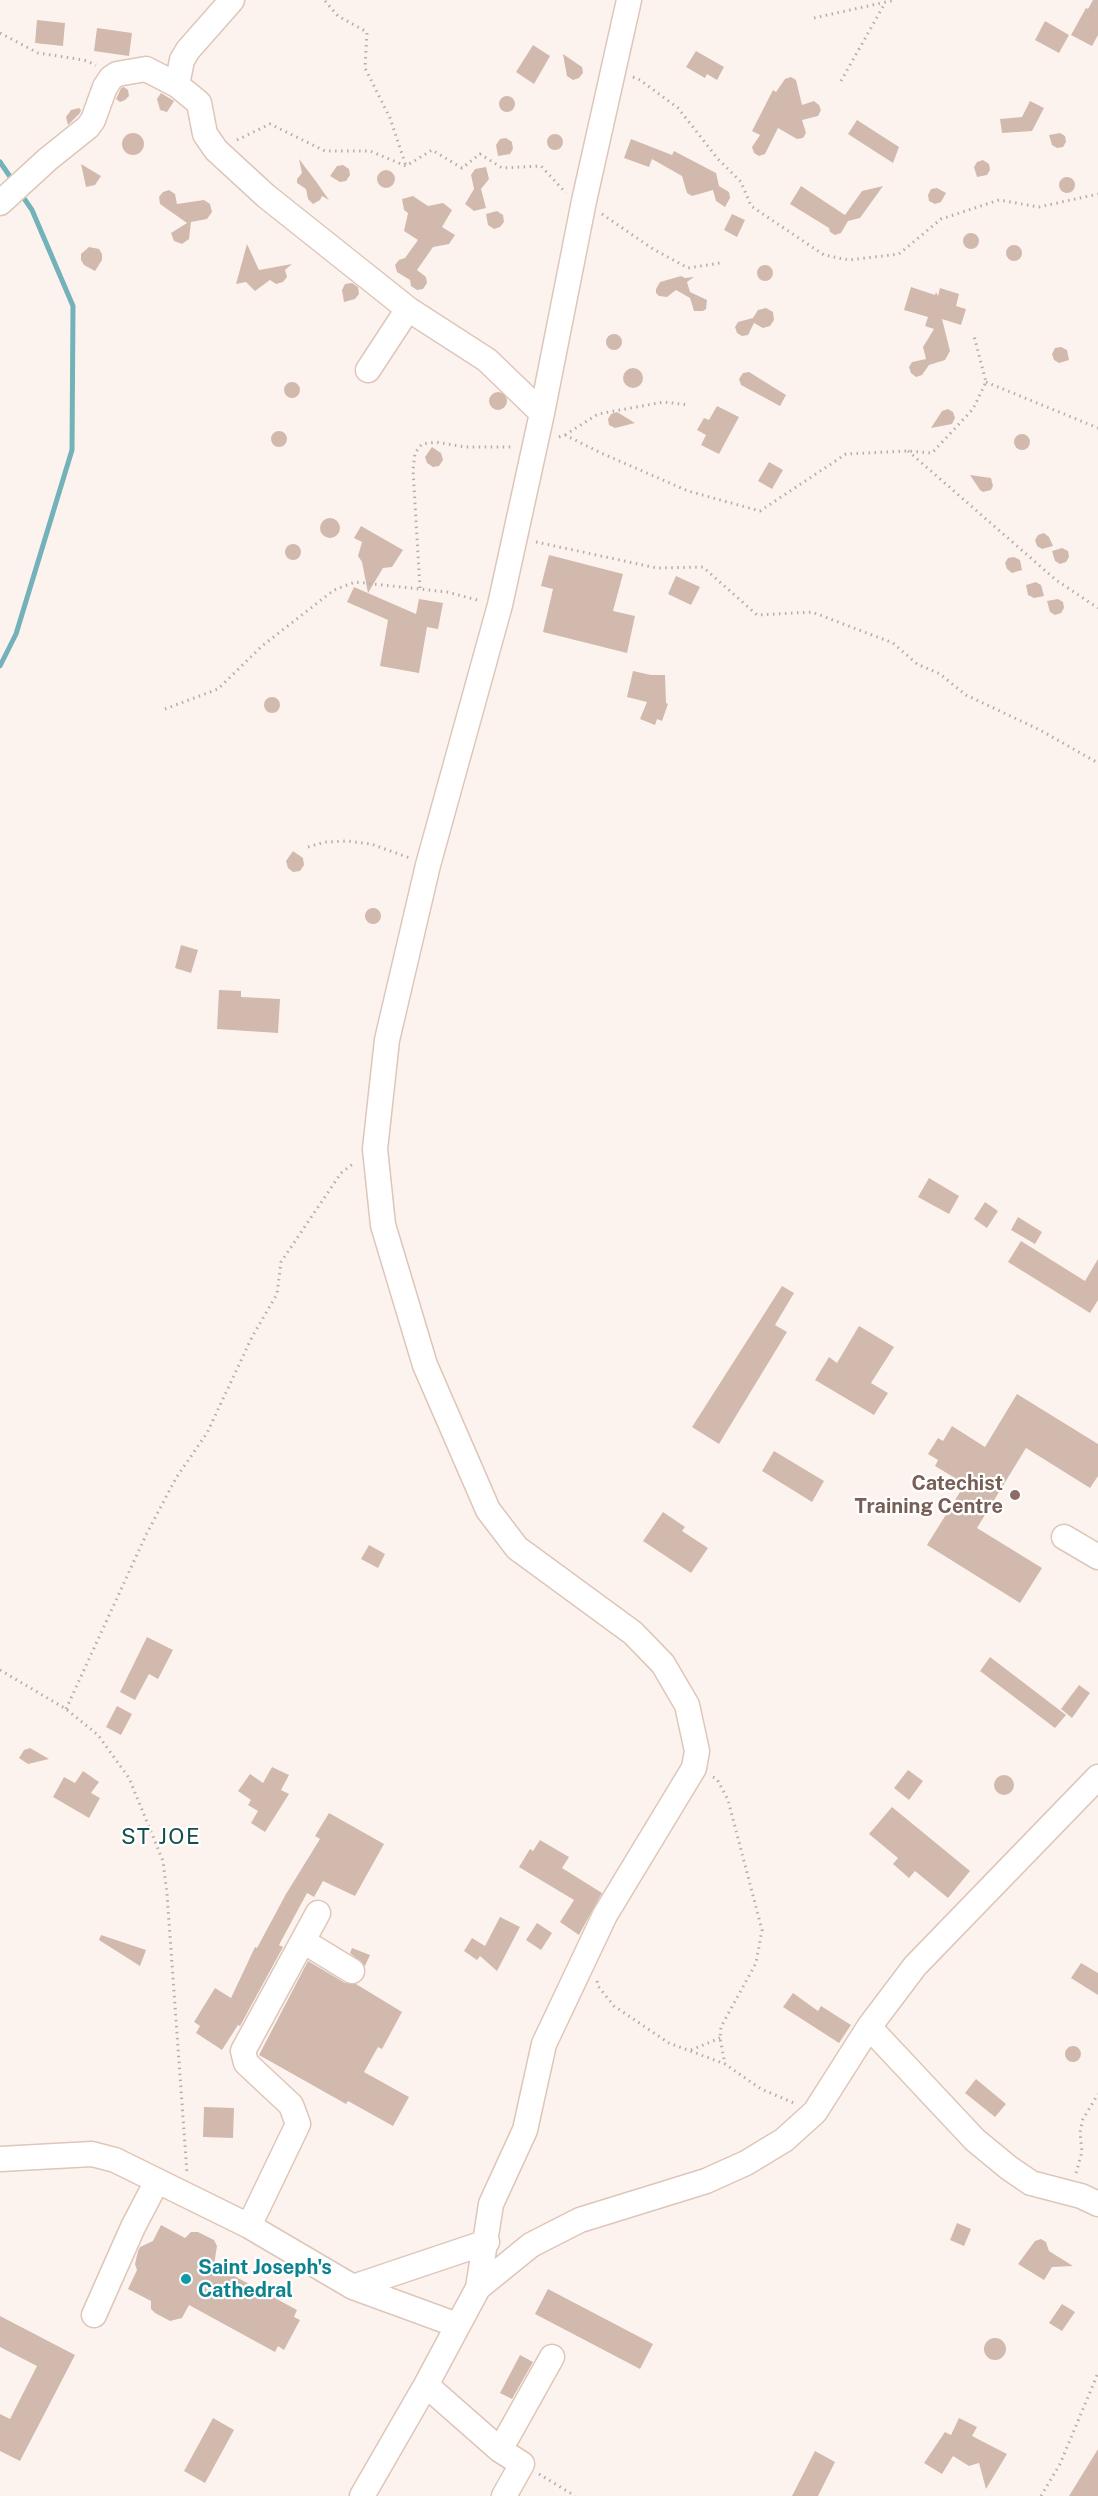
<!DOCTYPE html>
<style>
body{margin:0}
canvas{display:block;background:#fdf3ee}
</style>
<canvas width="1098" height="2496"></canvas>
<script>
const ctx = document.querySelector('canvas').getContext('2d');
ctx.lineJoin = 'round';
const poly = rows => new Path2D(rows.map(r => 'M' + r).join(''));
function trace(path, color, width, dash) { ctx.strokeStyle = color; ctx.lineWidth = width; ctx.lineCap = dash ? 'butt' : 'round'; ctx.setLineDash(dash || []); ctx.stroke(path); }
function paint(path, color) { ctx.fillStyle = color; ctx.fill(path, 'evenodd'); }
function write(font, color, halo, rows, align = 'center') {
  ctx.font = font + ' "Public Sans",sans-serif'; ctx.lineWidth = 4.5; ctx.setLineDash([]); ctx.textBaseline = 'middle'; ctx.strokeStyle = halo; ctx.fillStyle = color; for (const [text, x, y, turn = 0] of rows) {
    ctx.save(); ctx.translate(x, y); ctx.rotate((+turn || 0) * Math.PI / 180); ctx.textAlign = isNaN(turn) ? turn : align; if (halo) ctx.strokeText(text, 0, 0); ctx.fillText(text, 0, 0); ctx.restore();
  }
}
trace(poly([
 [0,162,13,181],
 [0,666,16,634,72,450,73,306,32,210,21,194]
]), '#74b2ba', 5);
paint(poly([
 [1093,0,1098,0,1098,35,1092,46,1071,35,1086,8,1088,9],
 [37,20,65,23,63,46,35,43],
 [1045,21,1069,35,1059,53,1035,40],
 [97,28,132,33,129,56,94,51],
 [533,45,550,56,534,84,516,72],
 [696,51,724,67,717,80,707,74,705,78,686,67],
 [563,54,582,67,583,73,579,78,573,80,567,76],
 [791,77,796,80,802,105,814,101,819,105,821,110,818,116,802,120,806,133,803,138,797,139,778,128,765,154,759,156,754,153,752,147,760,135,752,131,773,90,776,92,785,79],
 [124,87,128,90,129,96,125,100,120,102,116,99,121,88],
 [161,93,174,101,167,112,160,110,159,106,157,99],
 '499 104a8 8 0 1 1 16 0a8 8 0 1 1-16 0Z',
 [1030,101,1044,108,1032,131,1002,133,1000,119,1022,117],
 [79,108,81,110,80,113,68,125,66,117,71,110],
 [857,120,899,147,893,163,848,134],
 '122 144a11 11 0 1 1 22 0a11 11 0 1 1-22 0Z',
 [1060,133,1065,136,1066,142,1063,147,1057,148,1052,145,1049,135],
 '547 142a8 8 0 1 1 16 0a8 8 0 1 1-16 0Z',
 [506,138,512,142,513,149,510,154,498,156,496,145,500,139],
 [631,139,672,155,674,151,716,173,719,186,729,192,730,198,725,207,716,201,713,190,692,196,687,193,682,176,652,159,649,167,624,158],
 [299,159,315,180,329,200,322,196,320,200,313,204,308,199,306,189,297,183,297,179,302,173],
 [983,160,989,164,990,170,987,175,977,177,974,167,977,162],
 [81,164,101,176,95,185,86,187],
 [343,165,349,169,350,175,346,181,340,182,330,176,337,166],
 [486,167,489,179,481,189,486,208,474,211,465,204,474,189,471,175,475,169],
 '377 179a9 9 0 1 1 18 0a9 9 0 1 1-18 0Z',
 '1059 185a8 8 0 1 1 16 0a8 8 0 1 1-16 0Z',
 [801,186,845,215,862,191,883,186,860,218,848,221,841,233,835,235,830,232,829,228,790,204],
 [937,188,946,193,941,202,935,204,929,201,928,195,931,189],
 [169,190,175,194,177,204,204,200,210,204,212,212,207,219,191,222,189,239,182,244,174,241,171,233,187,223,160,204,159,197,163,192],
 [413,196,428,206,443,203,452,210,442,227,455,235,449,244,433,247,417,270,426,277,427,283,423,289,417,290,411,286,410,280,397,272,395,265,399,260,405,258,418,240,404,231,408,213,404,210,402,199],
 [497,211,503,215,504,222,500,227,494,229,488,225,486,214],
 [732,214,745,220,737,237,724,230],
 '963 241a8 8 0 1 1 16 0a8 8 0 1 1-16 0Z',
 [247,244,259,270,292,264,285,270,287,277,283,282,276,284,270,280,255,291,246,282,236,284],
 '1006 253a8 8 0 1 1 16 0a8 8 0 1 1-16 0Z',
 [89,247,99,249,102,254,102,260,95,271,84,265,81,260,81,254],
 '757 273a8 8 0 1 1 16 0a8 8 0 1 1-16 0Z',
 [681,276,685,278,694,277,687,282,690,292,707,300,706,309,703,311,694,311,690,298,676,290,667,297,659,296,656,293,656,289,660,282],
 [352,283,358,287,359,294,355,299,344,302,342,290,345,284],
 [911,287,935,295,936,292,938,296,940,288,959,294,956,306,966,309,961,325,942,319,950,351,945,360,929,365,922,375,916,377,911,373,909,367,912,362,926,359,923,347,934,329,925,326,928,317,904,310],
 [766,308,773,312,774,320,770,326,763,328,754,323,748,335,742,336,737,333,735,327,738,322,753,318,758,310],
 '606 342a8 8 0 1 1 16 0a8 8 0 1 1-16 0Z',
 [1061,347,1067,350,1069,360,1059,363,1054,360,1052,354,1055,348],
 '623 378a10 10 0 1 1 20 0a10 10 0 1 1-20 0Z',
 [749,372,786,395,780,406,741,385,739,379,743,373],
 '284 390a8 8 0 1 1 16 0a8 8 0 1 1-16 0Z',
 '489 401a9 9 0 1 1 18 0a9 9 0 1 1-18 0Z',
 [717,406,739,417,719,454,701,445,706,435,697,430,704,418,709,420],
 [948,409,953,412,955,418,952,424,931,428,942,411],
 [617,412,635,423,615,428,609,425,608,419,611,414],
 '271 439a8 8 0 1 1 16 0a8 8 0 1 1-16 0Z',
 '1014 442a8 8 0 1 1 16 0a8 8 0 1 1-16 0Z',
 [432,447,441,453,443,460,439,466,433,467,427,463,425,457],
 [769,462,783,470,772,489,758,481],
 [970,475,991,478,993,486,991,490,983,492,980,490],
 '320 528a10 10 0 1 1 20 0a10 10 0 1 1-20 0Z',
 [361,526,403,550,392,567,383,568,368,593,362,562,358,556,362,542,354,538],
 [1044,533,1049,537,1053,546,1042,549,1037,546,1035,540,1038,535],
 '285 552a8 8 0 1 1 16 0a8 8 0 1 1-16 0Z',
 [1062,548,1068,551,1069,557,1066,562,1060,564,1055,561,1052,551],
 [549,555,623,574,613,611,635,616,627,653,543,632,553,589,541,586],
 [1014,557,1020,560,1022,570,1012,573,1007,569,1005,563,1008,558],
 [676,576,700,587,691,605,668,594],
 [1036,582,1041,585,1044,596,1034,598,1028,595,1026,585],
 [354,587,416,614,419,599,443,603,438,629,427,627,419,673,380,666,388,620,347,602],
 [1058,599,1063,602,1064,608,1061,613,1055,615,1050,612,1047,601],
 [633,671,651,675,665,675,666,703,668,704,662,721,657,719,655,725,640,719,647,702,627,697],
 '264 705a8 8 0 1 1 16 0a8 8 0 1 1-16 0Z',
 [293,851,303,858,304,865,300,871,293,872,288,868,286,861],
 '365 916a8 8 0 1 1 16 0a8 8 0 1 1-16 0Z',
 [181,945,198,950,191,973,175,968],
 [219,990,241,991,241,997,280,999,278,1033,217,1029],
 [929,1178,959,1196,949,1214,918,1197],
 [985,1202,998,1211,987,1228,974,1219],
 [1018,1217,1042,1232,1035,1244,1011,1230],
 [1021,1241,1085,1281,1098,1259,1098,1300,1090,1313,1008,1262],
 [782,1286,794,1293,775,1325,787,1332,719,1444,692,1427],
 [859,1326,894,1347,871,1383,888,1393,874,1415,815,1380,829,1357,837,1363],
 [1017,1394,1098,1444,1098,1476,1090,1488,1026,1448,977,1528,1042,1568,1020,1603,927,1545,965,1484,935,1466,938,1460,928,1454,938,1438,943,1441,952,1426,985,1447],
 [774,1451,824,1481,812,1502,762,1471],
 [663,1512,685,1527,682,1531,708,1548,691,1573,643,1541],
 [369,1545,385,1554,378,1568,361,1559],
 [147,1637,173,1650,158,1679,149,1674,135,1700,120,1692],
 [990,1657,1066,1715,1055,1728,980,1671],
 [1079,1685,1090,1693,1072,1718,1061,1709],
 [117,1706,132,1714,121,1735,106,1727],
 [30,1748,49,1759,28,1764,19,1758,24,1750],
 [272,1767,289,1775,281,1790,289,1794,265,1832,251,1823,258,1811,248,1805,251,1800,238,1791,250,1774,263,1783],
 [908,1770,923,1781,909,1800,894,1788],
 [83,1771,99,1782,91,1793,100,1798,89,1818,53,1797,64,1777,75,1783],
 '994 1785a10 10 0 1 1 20 0a10 10 0 1 1-20 0Z',
 [892,1807,970,1871,948,1898,915,1871,909,1878,893,1864,898,1858,869,1834],
 [329,1813,384,1844,355,1896,323,1881,314,1897,307,1893,279,1945,283,1947,240,2026,238,2025,222,2050,196,2033,200,2026,194,2022,215,1988,231,1998,255,1947,257,1948,286,1894,320,1839,315,1836],
 [540,1840,569,1857,562,1868,602,1893,579,1935,560,1922,574,1900,519,1867,530,1849,533,1851],
 [500,1917,520,1927,497,1971,480,1956,477,1960,464,1951,472,1938,485,1946],
 [537,1923,552,1933,541,1950,526,1940],
 [101,1935,146,1950,140,1966,99,1940],
 [352,1948,370,1955,365,1966,350,1953],
 [308,1961,345,1983,356,1984,402,2012,382,2049,378,2047,364,2072,409,2097,393,2126,348,2101,346,2104,259,2055],
 [1081,1963,1098,1973,1098,1995,1071,1978],
 [793,1993,818,2011,821,2006,851,2025,839,2043,783,2007],
 '1065 2054a8 8 0 1 1 16 0a8 8 0 1 1-16 0Z',
 [976,2079,1006,2104,995,2117,965,2093],
 [204,2107,234,2108,233,2138,203,2137],
 [957,2223,971,2229,964,2246,950,2240],
 [161,2225,185,2238,191,2232,198,2232,214,2240,217,2246,214,2265,297,2310,294,2317,300,2320,284,2350,278,2346,275,2352,189,2305,182,2318,170,2321,155,2313,151,2309,151,2301,128,2289,137,2270,135,2264,138,2251,140,2247,153,2241],
 [1041,2239,1046,2242,1049,2251,1073,2266,1052,2267,1044,2280,1018,2264,1035,2241],
 [548,2289,653,2344,640,2369,535,2314],
 [1062,2304,1075,2312,1062,2331,1049,2323],
 [0,2316,75,2355,20,2461,0,2451,0,2414,10,2419,37,2366,0,2347],
 '984 2349a11 11 0 1 1 22 0a11 11 0 1 1-22 0Z',
 [520,2355,533,2362,512,2399,500,2393],
 [213,2418,234,2430,205,2483,184,2471],
 [959,2418,977,2427,972,2436,1007,2454,986,2489,979,2463,969,2466,953,2456,942,2474,924,2463,945,2432,951,2435],
 [1098,2449,1098,2496,1069,2496],
 [815,2451,835,2462,818,2496,792,2496]
]), '#d1baad');
const minor = poly([
 [177,85,182,60,188,50,232,0],
 [0,203,48,159,88,127,93,120,105,87,111,78,117,74,146,69,177,85,199,103,205,134,216,150,266,196,408,309,487,360,542,413],
 [368,370,408,309],
 [1064,1537,1098,1557],
 [303,1941,352,1971],
 [869,2027,975,2140,1009,2168,1031,2183,1081,2196,1098,2204],
 [0,2159,92,2154,115,2160,249,2226,353,2287,457,2325],
 [249,2226,298,2124,291,2105,246,2063,243,2051,318,1913],
 [353,2287,487,2242],
 [478,2288,491,2204,525,2130,544,2044,605,1915,694,1768,697,1751,687,1705,663,1664,633,1633,517,1548,488,1510,425,1365,383,1225,375,1149,387,1040,428,865,500,605,542,413,584,201,629,0],
 [94,2315,133,2227,157,2181],
 [426,2385,500,2450,522,2464,504,2496],
 [500,2450,552,2357],
 [362,2496,426,2385,478,2288,531,2245,580,2220,706,2181,746,2163,784,2140,815,2112,869,2027,915,1966,1098,1777]
]);
trace(minor, '#dec6b9', 27);
trace(poly([
 [325,1,338,16,367,32,365,68,390,118,406,166],
 [814,18,895,0],
 [0,33,38,53,84,60,96,65],
 [633,77,640,80,678,108,718,159,741,182,751,206,824,255,849,260,899,254,941,219,999,200,1039,207,1098,194],
 [841,81,885,3],
 [237,140,270,124,325,151,370,151,406,166,432,150,462,168,480,154,502,168,541,166,566,193],
 [602,214,653,249,688,268,720,263],
 [986,382,1098,428],
 [565,435,598,414,664,402,689,405],
 [559,437,565,435,601,453,688,491,760,511,846,454,908,451,932,453,973,409,986,382,974,336],
 [908,451,1056,580,1098,608],
 [536,542,657,568,703,567,757,615,812,612,893,643,917,664,940,674,966,695,1040,730,1098,763],
 [420,588,413,470,415,453,422,444,436,442,465,447,512,447],
 [165,709,218,689,262,646,334,590,355,582,447,592,481,601],
 [308,847,325,842,347,841,371,844,410,858],
 [0,1670,66,1709,98,1735,129,1778,163,1861,167,1894,187,2173],
 [66,1709,146,1535,176,1478,207,1433,252,1337,277,1294,281,1262,341,1173,354,1163],
 [713,1777,717,1779,728,1800,762,1930,756,1963,721,2027,720,2038,725,2064],
 [597,1981,598,1986,614,2006,669,2043,725,2064,761,2089,794,2103],
 [691,2050,720,2038],
 [1076,2173,1082,2152,1080,2132,1083,2119,1098,2094],
 [539,2474,575,2496],
 [1041,2496,1060,2464,1098,2373]
]), '#b7ada8', 3, [1.5, 4.5]);
trace(minor, '#fff', 24);
for (const [x, y, r, color] of [
 [1015,1495,6,"#8d6e63"],
 [186,2279,6,"#0f9aa8"]
]) { const dot = new Path2D(); dot.arc(x, y, r, 0, 2 * Math.PI); ctx.fillStyle = color; ctx.fill(dot); trace(dot, '#fff', 2); }
write('bold 20px', '#785e54', '#fff', [
 ["Catechist",1003,1484],
 ["Training Centre",1003,1507]
], 'right');
write('bold 20px', '#0d838f', '#fff', [
 ["Saint Joseph's",198,2268],
 ["Cathedral",198,2291]
], 'left');
ctx.letterSpacing = '1.5px';
write('22px', '#134f4b', '#fff', [
 ["ST JOE",161,1837]
]);
ctx.letterSpacing = '0px';
</script>
